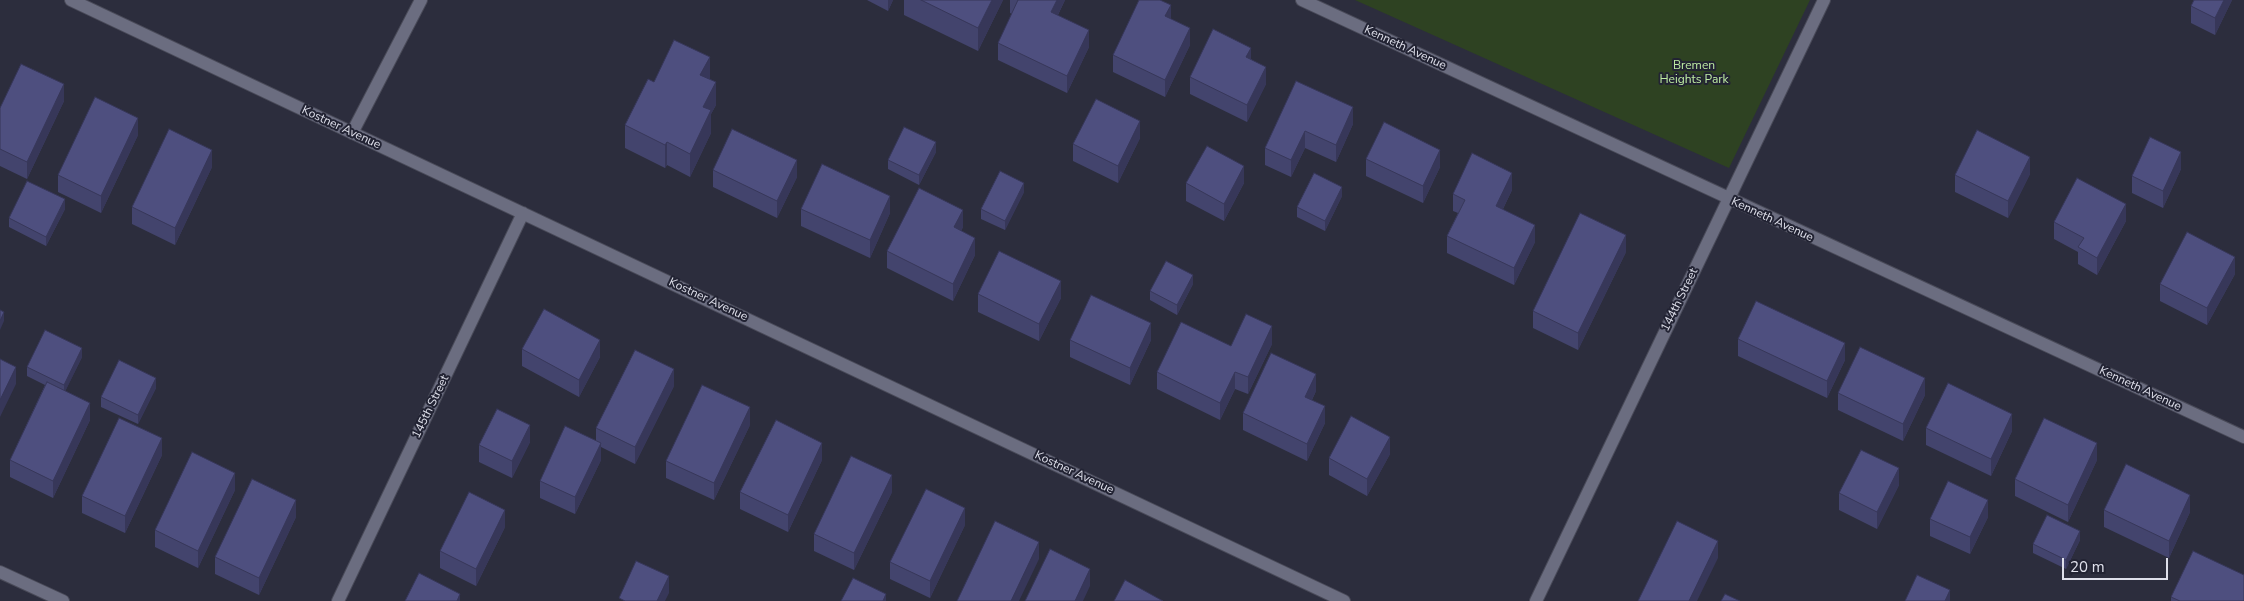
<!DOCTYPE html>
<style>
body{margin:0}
#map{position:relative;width:2244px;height:601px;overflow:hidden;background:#2c2d3d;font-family:"Nunito Sans",sans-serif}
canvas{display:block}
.scale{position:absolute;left:2062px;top:558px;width:106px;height:22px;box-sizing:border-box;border:2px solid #dfe0eb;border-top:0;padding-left:6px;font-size:15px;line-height:18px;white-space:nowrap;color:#dfe0eb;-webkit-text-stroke:4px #222333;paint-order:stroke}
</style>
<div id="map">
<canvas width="2244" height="601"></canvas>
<div class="scale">20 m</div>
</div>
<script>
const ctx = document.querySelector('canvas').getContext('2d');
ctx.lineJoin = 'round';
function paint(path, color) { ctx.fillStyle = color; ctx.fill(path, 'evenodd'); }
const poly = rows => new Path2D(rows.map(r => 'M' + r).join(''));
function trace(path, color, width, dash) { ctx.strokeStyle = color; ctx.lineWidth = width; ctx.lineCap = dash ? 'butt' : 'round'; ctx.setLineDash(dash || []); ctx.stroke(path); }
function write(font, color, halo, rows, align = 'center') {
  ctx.font = font + ' "Nunito Sans",sans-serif'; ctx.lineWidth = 4; ctx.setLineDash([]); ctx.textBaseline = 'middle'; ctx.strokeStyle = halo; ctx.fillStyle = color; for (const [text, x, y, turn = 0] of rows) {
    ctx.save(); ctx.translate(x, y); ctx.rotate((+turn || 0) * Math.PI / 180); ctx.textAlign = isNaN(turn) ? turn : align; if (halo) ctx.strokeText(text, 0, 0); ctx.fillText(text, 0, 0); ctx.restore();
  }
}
paint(poly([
 [1355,0,1810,0,1729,168]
]), '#2e4222');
const lane = poly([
 [352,133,421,0]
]);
const street = poly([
 [71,0,1344,601],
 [1302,0,2244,437],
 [0,572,63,601],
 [338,601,523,213],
 [1536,601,1824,0]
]);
trace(lane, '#494a58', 14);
trace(street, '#494a58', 14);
trace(lane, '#6b6d80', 12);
trace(street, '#6b6d80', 12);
paint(poly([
 [867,0,893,0,888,11],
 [904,0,1003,0,978,51,904,15],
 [1010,0,1065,0,1058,15,1089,47,1067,93,998,60,998,43,1012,14,1010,13],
 [2194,0,2232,0,2215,35,2191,23,2191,6],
 [1171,19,1190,45,1165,97,1113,72,1113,55],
 [1251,59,1266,84,1247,122,1190,94,1190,77],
 [710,79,716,105,711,114,711,133,690,177,667,165,665,168,625,148,625,125,654,82],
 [1296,81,1353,124,1336,162,1305,148,1291,177,1265,165,1265,148],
 [64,101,27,179,0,166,0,108],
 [138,135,101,213,58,192,58,175],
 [1140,138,1118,183,1073,161,1073,144],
 [936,152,919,185,888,169,888,160],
 [1366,159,1440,167,1423,203,1366,176],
 [212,167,175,245,132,224,132,207],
 [2181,169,2163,208,2132,193,2132,176],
 [713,170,797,177,777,218,713,187],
 [2030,174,2008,218,1955,192,1955,175],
 [1186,183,1244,183,1224,221,1186,201],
 [1512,190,1503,209,1535,242,1514,285,1447,253,1447,236,1458,213,1453,211,1453,194],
 [1024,192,1005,230,981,219,981,209],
 [1342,196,1325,231,1297,217,1297,207],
 [65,209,46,246,9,227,9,218],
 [801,209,890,213,870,258,801,226],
 [2126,221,2097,275,2078,264,2078,252,2054,239,2054,222],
 [963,227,961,231,975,255,953,301,887,268,887,251],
 [1626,252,1578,350,1533,328,1533,311],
 [2235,274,2207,325,2160,301,2160,284],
 [1193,284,1177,315,1150,300,1150,291],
 [978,294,1061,298,1039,341,978,312],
 [1738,339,1845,360,1827,398,1738,356],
 [1070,340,1151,340,1130,385,1070,357],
 [1272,344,1248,394,1235,389,1220,420,1157,389,1157,372,1231,346],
 [522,349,600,357,579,397,522,366],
 [82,357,65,391,90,420,53,498,10,477,10,460,45,385,27,376,27,367],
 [674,386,635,464,601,447,601,460,575,514,540,498,540,481,596,441,596,428],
 [156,388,138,424,101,407,101,397],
 [1316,391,1312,400,1325,423,1307,461,1243,430,1243,413],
 [1838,393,1925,395,1903,441,1838,410],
 [750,425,714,500,666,478,666,461],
 [1926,428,2012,431,1991,476,1926,445],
 [530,442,512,478,479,462,479,445],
 [1390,454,1367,496,1329,475,1329,458],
 [162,455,125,533,82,513,82,496],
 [822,460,788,532,740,509,740,492],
 [2097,460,2068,522,2015,496,2015,479],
 [1899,485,1877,529,1839,510,1839,493],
 [235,490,198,568,155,547,155,530],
 [892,492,854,570,814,551,814,534],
 [2104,510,2190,512,2169,558,2104,527],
 [296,517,259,595,215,574,215,557],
 [1988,517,1970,554,1930,536,1930,519],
 [965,525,930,598,890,579,890,562],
 [505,527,476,586,440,568,440,551],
 [2080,540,2066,569,2033,553,2033,544],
 [2171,597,2244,601,2171,601]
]), '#43446d');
paint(poly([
 [888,0,893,0,888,11],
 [992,0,1003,0,978,51,978,28],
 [1057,0,1065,0,1051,29,1051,12],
 [2224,0,2232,0,2215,35,2215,18],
 [1171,5,1171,22,1165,16],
 [1190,28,1190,45,1165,97,1165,80],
 [1089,30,1089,47,1067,93,1067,76],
 [1251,48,1251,65,1246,57],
 [710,57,710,80,700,75],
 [1266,67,1266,84,1247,122,1247,105],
 [716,82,716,105,711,114,711,133,690,177,690,154,703,107],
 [64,84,64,101,27,179,27,162],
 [1353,107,1353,124,1336,162,1336,145],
 [138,118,138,135,101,213,101,196],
 [1140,121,1140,138,1118,183,1118,166],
 [1305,131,1305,148,1291,177,1291,160],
 [667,142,667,165,665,168,665,145],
 [936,142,936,152,919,185,919,175],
 [212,150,212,167,175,245,175,228],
 [1440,150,1440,167,1423,203,1423,186],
 [2181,152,2181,169,2163,208,2163,191],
 [2030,157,2030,174,2008,218,2008,201],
 [797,160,797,177,777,218,777,201],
 [1244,166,1244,183,1224,221,1224,204],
 [1512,173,1512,190,1496,223,1496,206],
 [1024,183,1024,192,1005,230,1005,221],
 [1342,187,1342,196,1325,231,1325,221],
 [890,196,890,213,870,258,870,240],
 [65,199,65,209,46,246,46,237],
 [2126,204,2126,221,2097,275,2097,258],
 [963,210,963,227,954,245,954,227],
 [1535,225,1535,242,1514,285,1514,268],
 [1626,235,1626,252,1578,350,1578,333],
 [975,238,975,255,953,301,953,284],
 [2235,257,2235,274,2207,325,2207,308],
 [1193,275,1193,284,1177,315,1177,305],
 [1061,281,1061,298,1039,341,1039,324],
 [4,312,4,321,0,330,0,321],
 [1151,323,1151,340,1130,385,1130,368],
 [1272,326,1272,344,1248,394,1248,377],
 [600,340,600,357,579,397,579,380],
 [1845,343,1845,360,1827,398,1827,381],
 [82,348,82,357,64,394,64,385],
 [16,367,16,384,0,417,0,400],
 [674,369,674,386,635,464,635,447],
 [1235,372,1235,389,1220,420,1220,403],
 [1316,374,1316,391,1305,414,1305,397],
 [156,378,156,388,138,424,138,415],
 [1925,378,1925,395,1903,441,1903,424],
 [90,403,90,420,53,498,53,481],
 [1325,406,1325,423,1307,461,1307,444],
 [750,407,750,425,714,500,714,483],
 [2012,414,2012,431,1991,476,1991,459],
 [530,425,530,442,512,478,512,461],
 [1390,437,1390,454,1367,496,1367,479],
 [162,438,162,455,125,533,125,516],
 [601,443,601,460,575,514,575,497],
 [822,443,822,460,788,532,788,515],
 [2097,443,2097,460,2068,522,2068,505],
 [1899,468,1899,485,1877,529,1877,512],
 [235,473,235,490,198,568,198,551],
 [892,475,892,492,854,570,854,553],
 [2190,495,2190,512,2169,558,2169,541],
 [296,500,296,517,259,595,259,578],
 [1988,500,1988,517,1970,554,1970,537],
 [965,508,965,525,930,598,930,581],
 [505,510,505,527,476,586,476,569],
 [2080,531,2080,540,2066,569,2066,560],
 [1718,541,1718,558,1697,601,1689,601],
 [1039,542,1039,559,1019,601,1011,601],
 [1090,569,1090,586,1083,601,1075,601],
 [669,576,669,593,665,601,657,601],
 [1950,590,1950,601,1945,601],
 [460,594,460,601,457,601],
 [886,594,886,601,883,601]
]), '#373759');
const building = poly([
 [921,0,992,0,978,28,921,0],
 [1018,0,1057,0,1051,12,1089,30,1067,76,998,43,1018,0],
 [1139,0,1160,0,1171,5,1165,16,1190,28,1165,80,1113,55,1139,0],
 [2194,0,2224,0,2215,18,2191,6,2194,0],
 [1213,29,1251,48,1246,57,1266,67,1247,105,1190,77,1213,29],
 [674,40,710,57,700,75,716,82,703,107,711,110,690,154,667,142,665,145,625,125,648,79,654,82,674,40],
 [21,64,64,84,27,162,0,149,0,108,21,64],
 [1296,81,1353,107,1336,145,1305,131,1291,160,1265,148,1296,81],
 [95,97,138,118,101,196,58,175,95,97],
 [1096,99,1140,121,1118,166,1073,144,1096,99],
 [1384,122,1440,150,1423,186,1366,159,1384,122],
 [904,127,936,142,919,175,888,160,904,127],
 [169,129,212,150,175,228,132,207,169,129],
 [732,129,797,160,777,201,713,170,732,129],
 [1977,130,2030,157,2008,201,1955,175,1977,130],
 [2150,137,2181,152,2163,191,2132,176,2150,137],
 [1207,146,1244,166,1224,204,1186,183,1207,146],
 [1472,153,1512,173,1496,206,1535,225,1514,268,1447,236,1465,200,1453,194,1472,153],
 [822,164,890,196,870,240,801,209,822,164],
 [1000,171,1024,183,1005,221,981,209,1000,171],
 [1314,173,1342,187,1325,221,1297,207,1314,173],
 [2077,178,2126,204,2097,258,2078,247,2084,238,2054,222,2077,178],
 [27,181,65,199,46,237,9,218,27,181],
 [919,188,963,210,954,227,975,238,953,284,887,251,919,188],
 [1580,213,1626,235,1578,333,1533,311,1580,213],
 [2187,232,2235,257,2207,308,2160,284,2187,232],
 [999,251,1061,281,1039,324,978,294,999,251],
 [1166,261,1193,275,1177,305,1150,291,1166,261],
 [1091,295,1151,323,1130,368,1070,340,1091,295],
 [1756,301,1845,343,1827,381,1738,339,1756,301],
 [544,309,600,340,579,380,522,349,544,309],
 [0,310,4,312,0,321,0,310],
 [1246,314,1272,326,1248,377,1235,372,1220,403,1157,372,1181,322,1231,346,1246,314],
 [45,330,82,348,64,385,27,367,45,330],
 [1860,347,1925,378,1903,424,1838,393,1860,347],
 [635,350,674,369,635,447,596,428,635,350],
 [1271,353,1316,374,1305,397,1325,406,1307,444,1243,413,1271,353],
 [0,359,16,367,0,400,0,359],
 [119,360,156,378,138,415,101,397,119,360],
 [47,382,90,403,53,481,10,460,47,382],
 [1948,383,2012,414,1991,459,1926,428,1948,383],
 [702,385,750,407,714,483,666,461,702,385],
 [497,409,530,425,512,461,479,445,497,409],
 [1351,416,1390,437,1367,479,1329,458,1351,416],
 [119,418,162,438,125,516,82,496,119,418],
 [2044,418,2097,443,2068,505,2015,479,2044,418],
 [776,420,822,443,788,515,740,492,776,420],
 [565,426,601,443,575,497,540,481,565,426],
 [1861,450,1899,468,1877,512,1839,493,1861,450],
 [192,452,235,473,198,551,155,530,192,452],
 [851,456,892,475,854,553,814,534,851,456],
 [2126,464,2190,495,2169,541,2104,510,2126,464],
 [252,479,296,500,259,578,215,557,252,479],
 [1948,481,1988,500,1970,537,1930,519,1948,481],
 [926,489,965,508,930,581,890,562,926,489],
 [469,492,505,510,476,569,440,551,469,492],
 [2047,515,2080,531,2066,560,2033,544,2047,515],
 [995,521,1039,542,1011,601,957,601,995,521],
 [1677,521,1718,541,1689,601,1638,601,1677,521],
 [1050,549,1090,569,1075,601,1025,601,1050,549],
 [2193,551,2244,575,2244,601,2180,601,2171,597,2193,551],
 [636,561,669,576,657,601,625,601,619,598,636,561],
 [419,573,460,594,457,601,405,601,419,573],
 [1917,575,1950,590,1945,601,1905,601,1917,575],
 [853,578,886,594,883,601,841,601,853,578],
 [1125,580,1163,601,1114,601,1125,580],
 [1725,594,1740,601,1721,601,1725,594]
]);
paint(building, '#4e4f7f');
trace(building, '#373759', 1);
write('12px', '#dfe0eb', '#222333', [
 ["Kenneth Avenue",1405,48,25],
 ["Kostner Avenue",341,128,25],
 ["Kenneth Avenue",1772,220,25],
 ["Kostner Avenue",708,300,25],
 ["144th Street",1680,300,-64],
 ["Kenneth Avenue",2140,389,25],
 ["145th Street",431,407,-64],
 ["Kostner Avenue",1074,473,25]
]);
write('12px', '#beeca3', '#222333', [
 ["Bremen",1694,66],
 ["Heights Park",1694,80]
]);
</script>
